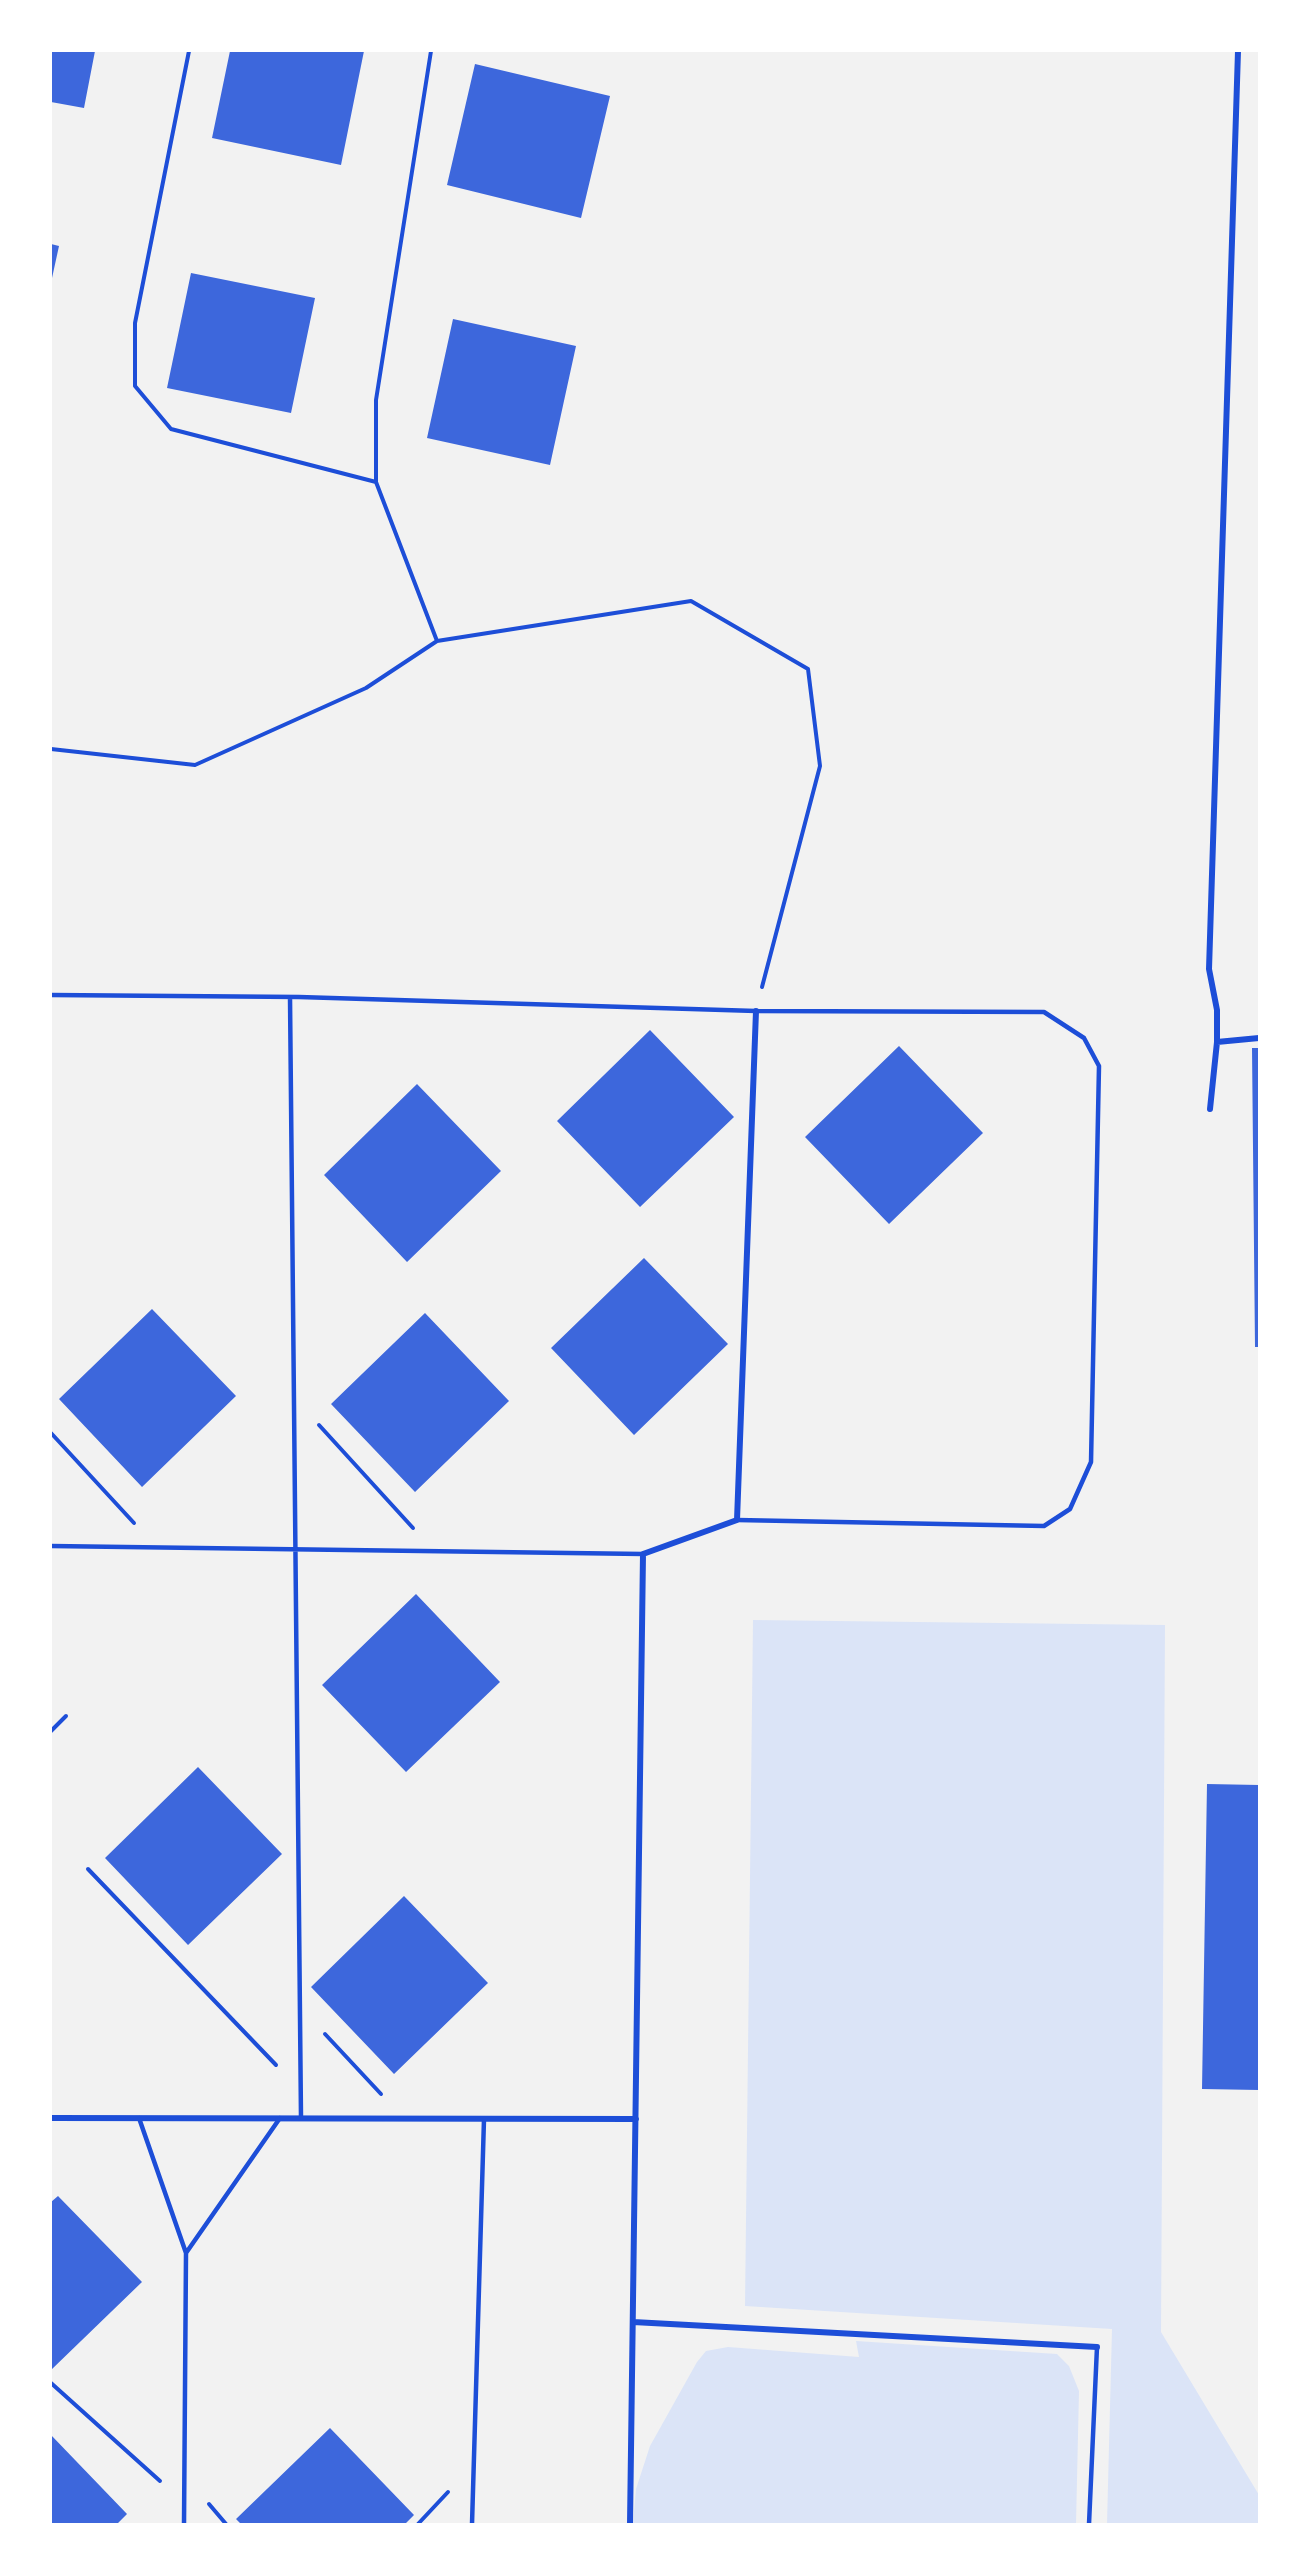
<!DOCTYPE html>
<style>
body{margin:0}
#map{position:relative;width:1310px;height:2575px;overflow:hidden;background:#f2f2f2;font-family:Manrope,sans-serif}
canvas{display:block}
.frame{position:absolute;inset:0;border:52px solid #fff;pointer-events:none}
</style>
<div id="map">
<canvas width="1310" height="2575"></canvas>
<div class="frame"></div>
</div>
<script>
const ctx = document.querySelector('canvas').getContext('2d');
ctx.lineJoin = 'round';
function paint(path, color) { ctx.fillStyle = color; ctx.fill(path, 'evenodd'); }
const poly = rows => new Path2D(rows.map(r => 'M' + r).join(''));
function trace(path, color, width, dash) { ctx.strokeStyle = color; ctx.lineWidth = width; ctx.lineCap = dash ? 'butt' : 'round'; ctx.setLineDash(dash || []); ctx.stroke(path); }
paint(poly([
 [753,1620,1165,1625,1161,2332,1259,2495,1259,2524,1107,2524,1112,2329,745,2306],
 [856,2341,1057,2354,1069,2366,1079,2391,1076,2524,633,2524,636,2489,650,2446,697,2362,706,2351,728,2347,859,2357]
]), '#dbe4f7');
paint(poly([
 [51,51,95,51,84,108,51,102],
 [230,51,364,51,341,165,212,138],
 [475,64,610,96,581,218,447,185],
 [51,244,59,246,52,278,51,278],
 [191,273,315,298,291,413,167,388],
 [453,319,576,346,550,465,427,438],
 [650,1030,734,1117,640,1207,557,1121],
 [899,1046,983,1133,889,1224,805,1137],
 [1252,1048,1259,1048,1259,1347,1255,1347],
 [417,1084,501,1171,407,1262,324,1175],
 [644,1258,728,1344,634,1435,551,1348],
 [152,1309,236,1396,142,1487,59,1399],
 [425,1313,509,1401,415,1492,331,1404],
 [416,1594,500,1682,406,1772,322,1685],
 [198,1767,282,1854,188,1945,105,1858],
 [1207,1784,1259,1785,1259,2090,1202,2089],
 [404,1896,488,1983,394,2074,311,1987],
 [58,2196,142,2282,51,2370,51,2202],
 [330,2428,414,2515,405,2524,241,2524,236,2519],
 [51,2435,127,2514,117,2524,51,2524]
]), '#3d67dc');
trace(poly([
 [189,51,135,323,135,386,171,429,376,482],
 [431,51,376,400,376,482,437,641],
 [51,749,195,765,366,688,437,641,691,601,808,669,820,766,762,987],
 [319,1425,413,1528],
 [51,1433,134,1523],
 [51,1731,66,1716],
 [88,1869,276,2065],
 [325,2034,381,2094],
 [51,2383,160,2481],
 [209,2504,226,2524],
 [418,2524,448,2492]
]), '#1d4ed8', 4);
trace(poly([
 [51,995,299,997,756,1011,1044,1012,1084,1038,1099,1066,1091,1462,1070,1509,1044,1526,737,1520],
 [290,997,301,2118],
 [51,1546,643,1554],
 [139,2118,186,2253,184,2524],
 [186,2253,280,2118],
 [472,2524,484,2119],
 [1089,2524,1097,2347]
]), '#1d4ed8', 4.5);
trace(poly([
 [1217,1042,1259,1038],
 [1210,1109,1217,1042,1217,1010,1209,969,1238,51],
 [51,2118,636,2119],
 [633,2322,1097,2347],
 [630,2524,643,1554,737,1520,756,1011]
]), '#1d4ed8', 6);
</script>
